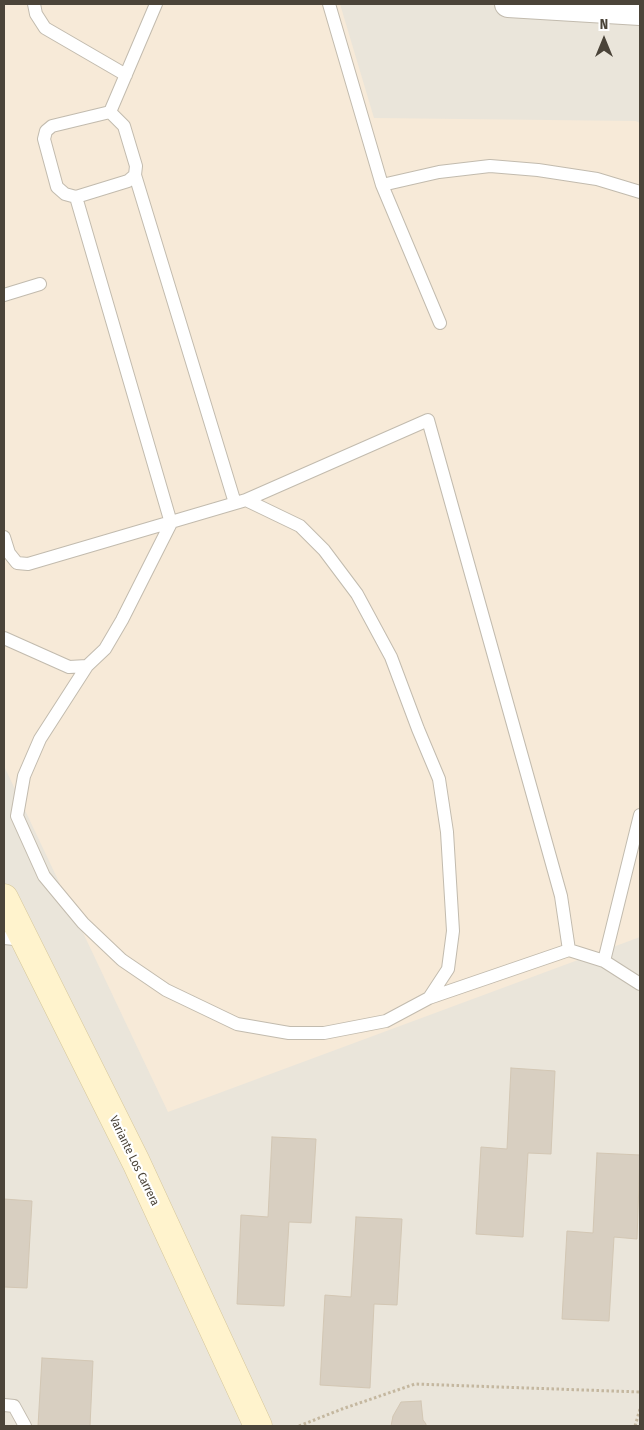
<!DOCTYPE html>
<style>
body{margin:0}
#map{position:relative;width:644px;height:1430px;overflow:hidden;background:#f6f3ec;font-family:"Fira Sans Condensed",sans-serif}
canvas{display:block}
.frame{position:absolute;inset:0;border:5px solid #4b4439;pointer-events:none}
.north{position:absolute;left:579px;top:15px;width:50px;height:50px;-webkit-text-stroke:4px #fff;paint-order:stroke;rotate:0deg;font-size:14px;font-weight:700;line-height:20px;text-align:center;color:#4b4439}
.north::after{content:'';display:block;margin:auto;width:18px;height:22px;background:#4b4439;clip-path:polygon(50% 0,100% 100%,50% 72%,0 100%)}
</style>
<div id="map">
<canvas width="644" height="1430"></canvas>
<div class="frame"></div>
<div class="north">N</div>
</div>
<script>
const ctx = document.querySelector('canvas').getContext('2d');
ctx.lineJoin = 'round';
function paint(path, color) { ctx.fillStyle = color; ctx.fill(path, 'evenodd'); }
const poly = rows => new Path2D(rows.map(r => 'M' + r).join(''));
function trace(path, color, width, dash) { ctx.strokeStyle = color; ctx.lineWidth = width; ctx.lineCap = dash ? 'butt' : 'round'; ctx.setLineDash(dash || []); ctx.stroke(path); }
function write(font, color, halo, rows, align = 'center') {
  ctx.font = font + ' "Fira Sans Condensed",sans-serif'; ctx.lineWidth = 4.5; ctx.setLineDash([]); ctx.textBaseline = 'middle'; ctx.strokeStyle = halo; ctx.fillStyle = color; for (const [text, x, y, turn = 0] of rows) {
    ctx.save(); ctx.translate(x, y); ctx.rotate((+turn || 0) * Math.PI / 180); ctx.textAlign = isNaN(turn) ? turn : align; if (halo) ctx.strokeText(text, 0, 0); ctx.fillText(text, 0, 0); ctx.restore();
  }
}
paint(poly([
 [4,4,640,4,640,1426,4,1426]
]), '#eae5da');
paint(poly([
 [4,4,340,4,374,118,636,121,640,123,640,937,168,1112,4,766]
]), '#f7ead8');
const building = poly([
 [511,1068,555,1071,551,1154,528,1153,523,1237,476,1234,481,1147,507,1149,511,1068],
 [272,1137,316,1139,311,1223,289,1222,284,1306,237,1304,241,1215,268,1217,272,1137],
 [597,1153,640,1155,637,1239,614,1237,609,1321,562,1319,567,1231,593,1233,597,1153],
 [4,1199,32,1201,27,1288,4,1287,4,1289,4,1199],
 [356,1217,402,1219,397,1305,374,1304,370,1388,320,1385,325,1295,351,1297,356,1217],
 [42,1358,93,1361,90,1426,38,1426,42,1358],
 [421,1401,423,1420,426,1424,426,1426,391,1426,393,1416,401,1402,421,1401]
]);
paint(building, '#d8cfc1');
trace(building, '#d3c7b4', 1);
const service = poly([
 [34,4,36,14,45,28,126,75],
 [329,4,382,185,440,323],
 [110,112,124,126,136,166,135,175,128,181,76,197,65,194,57,187,44,139,46,131,52,126,110,112],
 [110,112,156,4],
 [135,175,235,503],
 [382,185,439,172,490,166,538,170,597,179,640,192],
 [4,295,40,284],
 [4,537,9,553,17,563,28,564,246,500,428,420,561,896,569,950,604,961,640,984],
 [4,638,69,667,87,666,105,649,122,620,171,523,76,197],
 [87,666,40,739,24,776,17,816,44,876,83,923,122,960,166,990,237,1024,289,1033,324,1033,386,1021,429,998,448,969,453,931,447,832,439,779,418,729,391,657,357,594,324,550,300,526,246,500],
 [4,938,25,940],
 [604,961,640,815],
 [429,998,569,950],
 [4,1405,14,1406,25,1426]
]);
const minor = poly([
 [508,4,640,12]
]);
const secondary = poly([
 [4,898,136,1162,258,1426]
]);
trace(service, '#c2bbae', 14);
trace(minor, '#c2bbae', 28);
trace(secondary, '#d6c79b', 29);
trace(poly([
 [299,1426,342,1409,415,1384,640,1392],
 [635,1426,640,1409]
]), '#c4b79f', 3, [2.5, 2.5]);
trace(service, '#fff', 12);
trace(minor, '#fff', 26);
trace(secondary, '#fff3cd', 28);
write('12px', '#4b4439', '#fff', [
 ["Variante Los Carrera",134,1161,64]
]);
</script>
